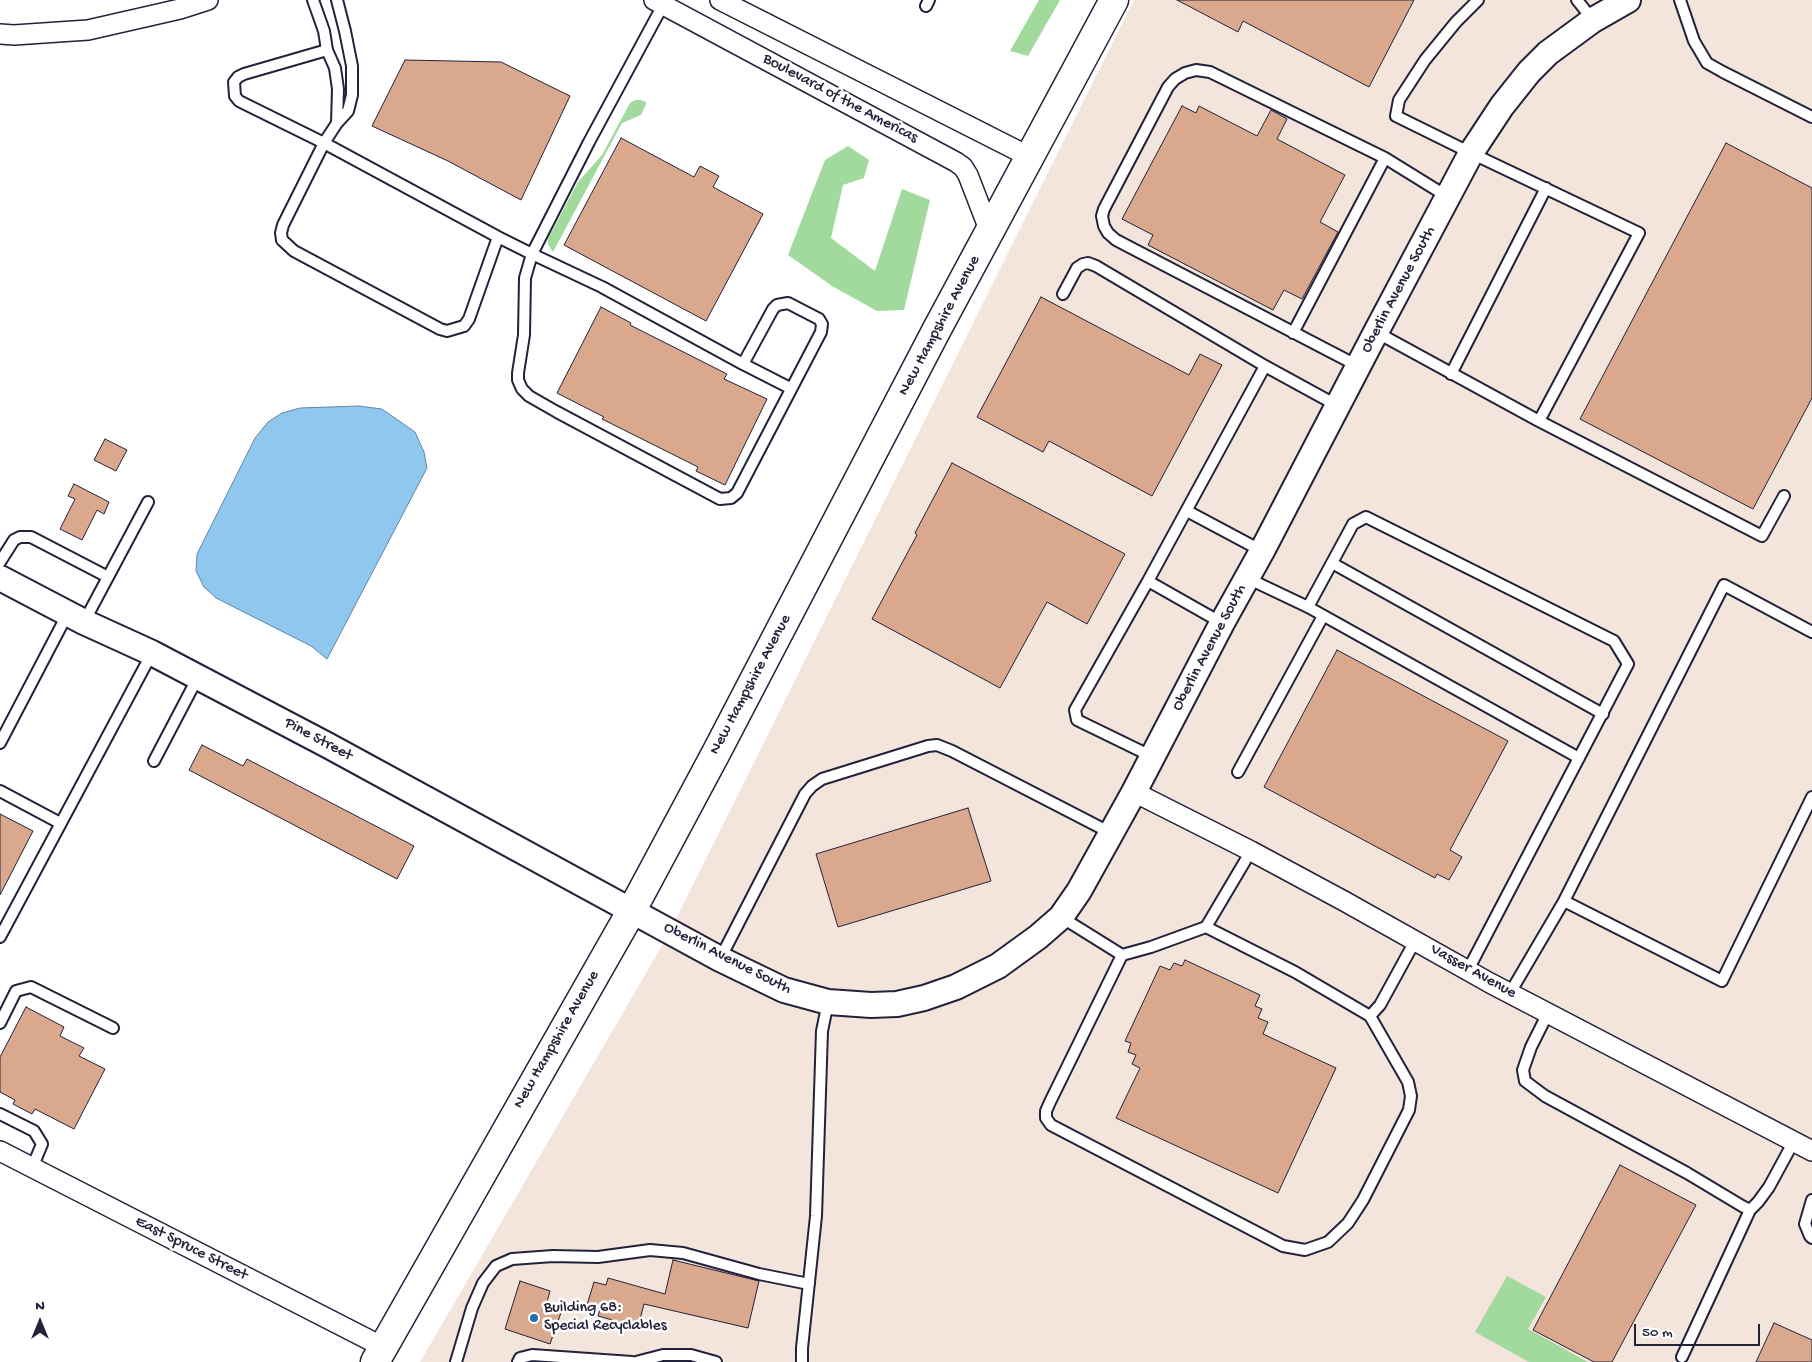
<!DOCTYPE html>
<style>
body{margin:0}
#map{position:relative;width:1812px;height:1362px;overflow:hidden;background:#fff;font-family:"Gochi Hand",sans-serif}
canvas{display:block}
.north{position:absolute;left:15px;top:1297px;width:50px;height:50px;-webkit-text-stroke:4px #fff;paint-order:stroke;rotate:0deg;font-size:14px;font-weight:700;line-height:20px;text-align:center;color:#22223b}
.north::after{content:'';display:block;margin:auto;width:18px;height:22px;background:#22223b;clip-path:polygon(50% 0,100% 100%,50% 72%,0 100%)}
.scale{position:absolute;left:1634px;top:1324px;width:126px;height:22px;box-sizing:border-box;border:2px solid #22223b;border-top:0;padding-left:6px;font-size:15px;line-height:18px;white-space:nowrap;color:#22223b;-webkit-text-stroke:4px #fff;paint-order:stroke}
</style>
<div id="map">
<canvas width="1812" height="1362"></canvas>
<div class="north">N</div>
<div class="scale">50 m</div>
</div>
<script>
const ctx = document.querySelector('canvas').getContext('2d');
ctx.lineJoin = 'round';
function paint(path, color) { ctx.fillStyle = color; ctx.fill(path, 'evenodd'); }
const poly = rows => new Path2D(rows.map(r => 'M' + r).join(''));
function trace(path, color, width, dash) { ctx.strokeStyle = color; ctx.lineWidth = width; ctx.lineCap = dash ? 'butt' : 'round'; ctx.setLineDash(dash || []); ctx.stroke(path); }
function write(font, color, halo, rows, align = 'center') {
  ctx.font = font + ' "Gochi Hand",sans-serif'; ctx.lineWidth = 5; ctx.setLineDash([]); ctx.textBaseline = 'middle'; ctx.strokeStyle = halo; ctx.fillStyle = color; for (const [text, x, y, turn = 0] of rows) {
    ctx.save(); ctx.translate(x, y); ctx.rotate((+turn || 0) * Math.PI / 180); ctx.textAlign = isNaN(turn) ? turn : align; if (halo) ctx.strokeText(text, 0, 0); ctx.fillText(text, 0, 0); ctx.restore();
  }
}
paint(poly([
 [1134,0,1812,0,1812,1362,420,1362,667,937]
]), '#f4e5dc');
paint(poly([
 [1039,0,1060,0,1028,56,1010,51],
 [635,100,641,100,646,102,646,104,641,115,622,123,553,252,548,244,548,239,571,195,578,182,602,155,630,103],
 [848,146,869,160,864,178,843,185,831,238,875,271,902,189,930,200,904,310,877,311,832,286,788,255,825,160],
 [1507,1276,1546,1297,1528,1329,1588,1362,1529,1362,1475,1332]
]), '#a2d99d');
const water = poly([
 [358,406,382,409,415,432,424,452,427,468,327,659,311,646,216,598,204,587,196,571,197,554,255,438,268,422,282,413,300,408,358,406]
]);
paint(water, '#8fc7ee');
trace(water, '#6385a6', 1);
const building = poly([
 [1177,0,1414,0,1369,87,1243,21,1238,32,1177,0],
 [405,60,501,62,570,96,521,200,448,161,372,126,405,60],
 [1182,106,1196,113,1199,106,1257,136,1271,110,1287,119,1277,139,1345,175,1320,222,1338,232,1302,299,1284,290,1273,310,1148,245,1153,235,1122,219,1182,106],
 [621,138,694,177,700,166,719,176,713,187,763,214,706,321,564,245,621,138],
 [1726,143,1812,188,1812,398,1753,509,1580,419,1726,143],
 [1041,297,1189,375,1200,354,1222,365,1152,496,1049,441,1043,452,977,417,1041,297],
 [601,307,631,323,630,325,727,374,724,379,767,399,725,485,696,471,698,467,602,419,604,417,557,393,601,307],
 [105,439,127,450,116,471,94,460,105,439],
 [952,463,1125,554,1087,624,1047,602,1000,688,872,619,917,535,915,533,952,463],
 [74,484,109,502,104,514,97,510,82,540,60,529,75,499,68,496,74,484],
 [1337,650,1508,741,1450,850,1462,857,1449,880,1437,874,1435,878,1264,787,1337,650],
 [202,745,243,766,247,759,414,846,397,879,189,770,202,745],
 [968,808,991,881,838,927,816,854,968,808],
 [0,814,33,831,0,895,0,814],
 [1185,960,1260,995,1255,1006,1262,1009,1258,1018,1268,1022,1263,1034,1336,1068,1278,1193,1116,1118,1140,1068,1132,1064,1136,1055,1128,1052,1131,1043,1125,1041,1160,966,1170,970,1174,963,1182,966,1185,960],
 [26,1007,64,1027,60,1036,84,1048,79,1056,105,1069,74,1129,35,1109,32,1114,13,1104,15,1100,0,1092,0,1057,26,1007],
 [1620,1165,1696,1205,1612,1362,1594,1362,1533,1330,1620,1165],
 [673,1260,759,1281,748,1328,644,1304,638,1327,598,1316,600,1309,587,1305,594,1282,606,1285,608,1278,665,1294,673,1260],
 [520,1281,550,1291,547,1302,563,1307,550,1344,505,1329,520,1281],
 [1774,1323,1812,1340,1812,1362,1756,1362,1774,1323]
]);
paint(building, '#daa88c');
trace(building, '#22223b', 1);
const service = poly([
 [313,0,324,31,327,50,335,68,338,89,337,123],
 [1478,0,1456,22,1425,60,1399,100,1396,116,1471,153,1639,233,1539,421],
 [1577,0,1593,20],
 [1680,0,1694,41,1707,63,1723,72,1812,117],
 [926,6,929,0],
 [327,50,244,74,238,77,234,82,235,96,239,101,324,143,498,237,469,319,464,326,447,331,440,329,294,251,282,240,281,233,283,225,324,143,337,123,348,111,352,95,352,66,345,31,337,0],
 [498,237,532,254,589,142,663,5],
 [532,254,602,287,743,364,773,309,777,305,788,303,819,319,822,324,821,332,737,493,731,498,720,499,557,412,529,396,522,389,518,380,518,373,524,335,525,278,532,254],
 [1063,294,1077,268,1083,264,1088,263,1096,266,1265,366,1338,406],
 [1376,332,1539,421,1762,536,1784,496],
 [1293,333,1385,158],
 [743,364,790,388],
 [1358,366,1116,240,1108,233,1104,226,1102,216,1104,209,1168,87,1175,79,1185,73,1196,70,1210,72,1385,158,1448,197],
 [1451,374,1546,188],
 [1187,511,1262,551],
 [0,562,14,540,20,537,31,537,108,577,84,622],
 [1332,563,1603,714],
 [108,577,148,502],
 [1247,578,1308,607,1579,758],
 [1148,581,1265,366],
 [1308,607,1353,524,1366,517,1614,641,1628,664,1468,970],
 [0,743,68,613],
 [1153,757,1077,720,1075,710,1148,581,1222,623],
 [154,761,198,677],
 [1238,772,1323,616],
 [0,791,60,823],
 [1251,851,1206,927,1295,972,1370,1016,1380,1005,1415,941],
 [1564,901,1722,981,1812,797],
 [1061,917,1122,955,1151,947,1206,927],
 [0,937,152,653],
 [1122,955,1050,1102,1046,1111,1046,1118,1051,1125,1283,1246,1305,1250,1328,1242,1348,1223,1363,1200,1409,1110,1411,1096,1408,1082,1370,1016],
 [720,959,805,794,812,786,822,779,928,746,937,745,952,751,1111,833],
 [1510,993,1564,901,1724,585,1812,632],
 [1548,1013,1531,1047,1523,1070,1525,1081,1545,1096,1687,1173,1742,1206,1750,1210,1758,1202,1769,1187,1794,1141],
 [0,1023,16,991,31,987,113,1028],
 [0,1114,34,1131,42,1144,32,1168],
 [1812,1200,1805,1224,1810,1236,1812,1238],
 [1682,1357,1750,1210],
 [456,1362,472,1308,483,1283,496,1266,512,1259,553,1256,598,1257,650,1250,683,1253,759,1274,809,1284],
 [518,1362,520,1358,532,1355,632,1362],
 [636,1362,663,1355,691,1355,716,1362],
 [802,1362,802,1348,816,1216,822,1031,828,1002]
]);
const minor = poly([
 [654,0,956,162,963,167,968,175,990,232],
 [720,0,1030,157],
 [0,34,14,35,88,30,180,9,208,0],
 [1134,792,1251,851,1344,901,1490,983,1812,1151],
 [0,1151,383,1347]
]);
const tertiary = poly([
 [0,578,84,622,152,653,329,746,720,959,784,990,828,1002,871,1005,897,1004,924,998,956,987,998,966,1038,937,1061,917,1079,891,1134,792,1222,623,1262,551,1376,332,1471,153,1502,106,1529,72,1548,53,1593,20,1628,0]
]);
const secondary = poly([
 [375,1362,632,910,716,753,936,331,1114,0]
]);
trace(service, '#22223b', 14);
trace(minor, '#22223b', 22);
trace(tertiary, '#22223b', 28);
trace(secondary, '#22223b', 31);
trace(service, '#fff', 10);
trace(minor, '#fff', 19);
trace(tertiary, '#fff', 24);
trace(secondary, '#fff', 28);
for (const [x, y, r, color] of [
 [534,1318,5,"#1f6fb2"]
]) { const dot = new Path2D(); dot.arc(x, y, r, 0, 2 * Math.PI); ctx.fillStyle = color; ctx.fill(dot); trace(dot, '#fff', 2); }
write('16px', '#22223b', '#fff', [
 ["Boulevard of the Americas",840,99,28],
 ["Oberlin Avenue South",1399,290,-62],
 ["New Hampshire Avenue",940,326,-62],
 ["Oberlin Avenue South",1210,648,-62],
 ["New Hampshire Avenue",751,685,-62],
 ["Pine Street",318,740,28],
 ["Oberlin Avenue South",727,959,27],
 ["Vasser Avenue",1473,972,29],
 ["New Hampshire Avenue",557,1040,-60],
 ["East Spruce Street",191,1249,27]
]);
write('16px', '#22223b', '#fff', [
 ["Building 68:",544,1309],
 ["Special Recyclables",544,1327]
], 'left');
</script>
